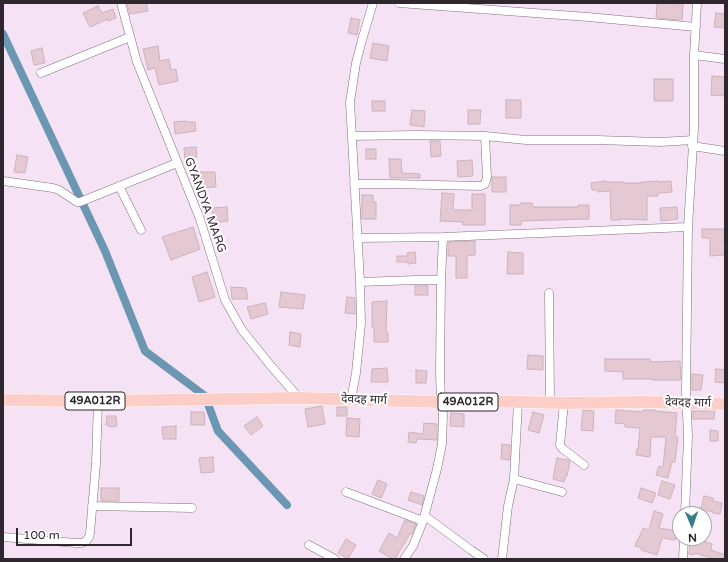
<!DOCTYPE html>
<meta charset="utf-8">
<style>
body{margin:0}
#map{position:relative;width:728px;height:562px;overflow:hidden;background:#f6e2f5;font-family:"Varela Round",sans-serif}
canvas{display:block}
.frame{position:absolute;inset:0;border:4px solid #2e272e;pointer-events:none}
.north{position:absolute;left:672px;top:506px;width:40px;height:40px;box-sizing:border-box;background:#fff;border:1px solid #aba9ab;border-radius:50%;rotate:178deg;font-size:11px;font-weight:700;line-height:16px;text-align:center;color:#2e272e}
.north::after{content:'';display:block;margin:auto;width:14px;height:18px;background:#367d87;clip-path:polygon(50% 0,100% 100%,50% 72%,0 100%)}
.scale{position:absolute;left:16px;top:528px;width:116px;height:18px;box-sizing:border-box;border:2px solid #2e272e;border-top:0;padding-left:5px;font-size:12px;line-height:14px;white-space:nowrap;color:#2e272e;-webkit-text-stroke:3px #fff;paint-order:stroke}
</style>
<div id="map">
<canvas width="728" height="562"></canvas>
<div class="frame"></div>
<div class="north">N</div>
<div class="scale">100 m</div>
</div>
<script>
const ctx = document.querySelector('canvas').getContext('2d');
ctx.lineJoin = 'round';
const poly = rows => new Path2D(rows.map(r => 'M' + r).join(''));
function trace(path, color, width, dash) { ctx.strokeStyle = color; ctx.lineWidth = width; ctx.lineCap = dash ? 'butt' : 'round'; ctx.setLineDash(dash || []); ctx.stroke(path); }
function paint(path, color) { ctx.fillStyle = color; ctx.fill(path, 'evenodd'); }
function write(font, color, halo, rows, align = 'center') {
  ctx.font = font + ' "Varela Round","Noto Sans Devanagari",sans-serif'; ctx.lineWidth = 4; ctx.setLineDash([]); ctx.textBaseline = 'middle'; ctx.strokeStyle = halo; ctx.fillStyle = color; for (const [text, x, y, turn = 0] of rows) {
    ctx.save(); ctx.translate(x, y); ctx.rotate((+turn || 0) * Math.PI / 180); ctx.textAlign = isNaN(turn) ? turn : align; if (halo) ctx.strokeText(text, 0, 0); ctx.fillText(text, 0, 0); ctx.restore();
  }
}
trace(poly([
 [3,34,105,251,145,351,205,396,218,431,287,505]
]), '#6b97b3', 8);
const building = poly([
 [132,3,146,3,148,11,130,14,127,4,132,3],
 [657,3,683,4,682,20,656,18,657,3],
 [98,6,102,13,113,9,116,18,108,21,108,19,90,27,83,13,98,6],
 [716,13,725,14,725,28,714,27,716,13],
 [351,18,360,20,357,35,348,33,351,18],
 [373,43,389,46,387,61,370,58,373,43],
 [158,46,160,61,169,59,171,70,176,69,178,81,159,85,155,68,148,70,143,49,158,46],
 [42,48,45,63,34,65,31,51,42,48],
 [712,76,725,77,725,96,711,95,712,76],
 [654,79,673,79,673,101,654,101,654,79],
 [506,100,521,100,521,118,506,118,506,100],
 [372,101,385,101,385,111,372,111,372,101],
 [412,110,425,111,424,127,410,125,412,110],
 [468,110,481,110,480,124,468,124,468,110],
 [186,121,186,122,195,122,196,131,175,134,174,122,186,121],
 [430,141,440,141,441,156,431,157,430,141],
 [196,147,197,157,185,159,184,148,196,147],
 [366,149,376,149,376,159,366,159,366,149],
 [17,155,28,157,25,173,14,172,17,155],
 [389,159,401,159,402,173,420,174,420,178,390,178,389,159],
 [472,160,473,176,458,177,457,161,472,160],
 [200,172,215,172,216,187,200,188,200,172],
 [492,177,506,177,506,192,492,192,492,177],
 [605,181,606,182,623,182,623,183,641,183,641,182,658,181,658,182,671,181,672,192,658,193,658,196,647,196,647,220,620,219,620,220,611,220,610,191,598,192,598,190,592,190,591,183,605,181],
 [442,193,454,194,453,209,455,210,472,210,472,194,485,194,485,225,463,225,463,222,440,221,442,193],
 [362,195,373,195,373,202,376,202,376,219,362,219,362,195],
 [521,203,532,203,533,207,578,207,578,205,589,205,589,219,521,221,521,225,510,225,510,205,521,205,521,203],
 [227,207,228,221,213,223,212,208,227,207],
 [677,207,678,219,661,221,660,208,677,207],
 [193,227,200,249,171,260,162,237,193,227],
 [702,229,725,229,725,238,724,238,725,255,710,256,710,238,702,238,702,229],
 [475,241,475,255,467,256,467,278,456,278,456,256,448,256,448,242,475,241],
 [415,252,416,263,408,264,408,262,397,262,397,256,408,256,407,253,415,252],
 [508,252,523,253,523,274,507,274,508,252],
 [207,272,215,297,199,302,192,277,207,272],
 [415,286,428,286,428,295,415,295,415,286],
 [231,287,246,288,248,299,232,299,231,287],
 [281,292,305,295,303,309,279,307,281,292],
 [347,297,355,298,355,314,345,313,347,297],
 [387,301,386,332,388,332,388,342,374,342,374,327,372,327,372,302,387,301],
 [265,303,268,314,251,319,247,307,265,303],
 [290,332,301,334,300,347,289,345,290,332],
 [528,355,543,356,543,370,527,369,528,355],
 [605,359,650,359,650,362,680,361,681,380,652,380,652,379,623,379,623,372,605,371,605,359],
 [387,368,388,382,371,382,372,369,387,368],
 [716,369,725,370,725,383,715,382,716,369],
 [416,370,427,371,426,383,416,383,416,370],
 [692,374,703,375,701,390,692,390,692,374],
 [322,406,325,424,308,427,305,409,322,406],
 [337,407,347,407,347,416,337,416,337,407],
 [583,410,594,411,593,431,581,430,583,410],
 [616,410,642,412,643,410,656,410,655,411,677,413,675,437,678,437,675,462,672,462,668,478,656,475,659,466,663,467,666,437,651,437,650,457,636,455,637,449,638,449,640,428,625,427,625,424,615,423,616,410],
 [693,411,715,411,714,419,693,419,693,411],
 [191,412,204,412,205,425,191,425,191,412],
 [533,412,544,415,539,433,528,430,533,412],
 [451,413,464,414,464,427,450,426,451,413],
 [107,416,116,416,117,426,111,427,106,425,107,416],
 [257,417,263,426,251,435,244,426,257,417],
 [347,418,360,419,359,437,346,436,347,418],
 [424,423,437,424,437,440,417,439,416,443,408,442,409,432,423,434,424,423],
 [176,426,176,439,163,439,162,427,176,426],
 [710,430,718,431,718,441,710,441,710,430],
 [502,444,510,445,510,460,501,459,502,444],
 [213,457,214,472,201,473,199,458,213,457],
 [557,458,568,460,570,461,567,476,566,475,564,482,553,479,557,458],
 [378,480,387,484,381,498,372,494,378,480],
 [662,481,675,485,670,499,658,495,662,481],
 [101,488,119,488,119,501,101,501,101,488],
 [641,488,656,493,652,503,638,498,641,488],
 [411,492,424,496,422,505,408,500,411,492],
 [704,496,713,498,713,501,722,503,720,514,713,513,713,512,701,509,704,496],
 [654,511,663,514,659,528,677,531,675,540,662,538,657,555,641,550,642,548,635,546,637,540,638,540,643,528,649,530,654,511],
 [405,520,416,524,412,534,410,534,395,559,393,559,379,551,389,533,397,538,405,520],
 [690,538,699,538,699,540,712,544,711,550,725,555,725,559,711,559,711,558,695,553,694,555,689,554,690,538],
 [346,539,356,545,348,559,338,553,346,539]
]);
paint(building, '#e4c9d3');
trace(building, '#ccb2bb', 1);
const street = poly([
 [121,3,137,62,200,219,225,300,242,330,271,366,299,398],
 [399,3,588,17,696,27],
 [694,55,725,59],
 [41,73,130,37],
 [352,136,417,135,485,136,526,140,597,140,660,142,693,140],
 [692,146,725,151],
 [3,181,53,188,59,190,77,202,80,202,177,163],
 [354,184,390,184,481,186,485,184,487,177,485,136],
 [119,186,141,230],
 [357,238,443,237,688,227],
 [360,282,416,280,441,280,443,237],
 [549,293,550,403],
 [351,400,356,373,361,323,360,282,350,102,356,63,362,40,373,3],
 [564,403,560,445,561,447,563,449,584,465],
 [514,479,562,492],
 [346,492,423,521],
 [92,506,192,508],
 [685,514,688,436,686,392,688,227,694,128,694,55,697,3],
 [425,516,471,550,484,559],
 [3,537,76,543,82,543,86,541,89,537,90,533,96,464,98,401],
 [309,545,335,559],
 [404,559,413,546,423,521,437,469,442,444,443,415,441,402,440,372,441,280],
 [502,559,508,506,514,479,518,402],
 [683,559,684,538]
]);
const primary = poly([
 [3,400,98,401,299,398,441,402,482,401,564,403,645,402,725,404]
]);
trace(street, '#816f80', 9);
trace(primary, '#fff', 13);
trace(street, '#fff', 8);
trace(primary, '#fdcec7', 12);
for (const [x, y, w] of [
 [95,401,60],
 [468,402,60]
]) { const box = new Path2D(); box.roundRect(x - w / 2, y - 9, w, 18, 3); ctx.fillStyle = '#fff'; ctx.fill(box); trace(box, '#2e272e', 1); }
write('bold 11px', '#2e272e', null, [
 ["49A012R",95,401],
 ["49A012R",468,402]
]);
write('12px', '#2e272e', '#fff', [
 ["GYANDYA MARG",205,205,70],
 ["देवदह मार्ग",364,400,2],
 ["देवदह मार्ग",688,403,1]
]);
</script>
